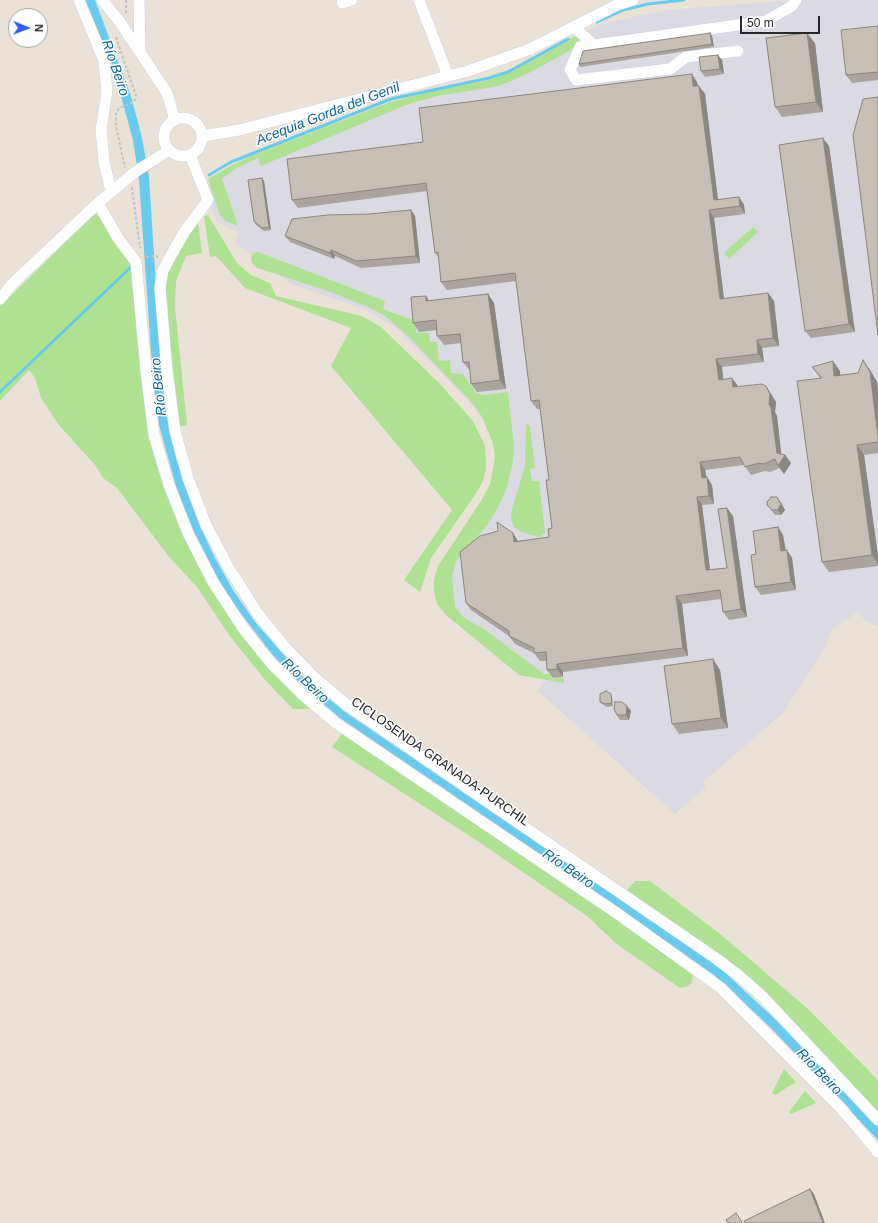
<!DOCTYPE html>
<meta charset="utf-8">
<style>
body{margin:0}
#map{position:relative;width:878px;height:1223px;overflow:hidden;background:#eae2d7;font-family:Helvetica,sans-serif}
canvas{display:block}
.north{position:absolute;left:8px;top:8px;width:40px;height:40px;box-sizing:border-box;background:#fff;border:1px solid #a9a9a9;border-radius:50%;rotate:91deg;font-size:11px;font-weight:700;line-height:16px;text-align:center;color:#272727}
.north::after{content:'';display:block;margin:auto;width:14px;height:18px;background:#345afb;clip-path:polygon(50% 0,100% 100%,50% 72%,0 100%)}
.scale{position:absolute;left:740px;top:16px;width:80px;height:18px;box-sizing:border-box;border:2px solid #272727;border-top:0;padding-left:5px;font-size:12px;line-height:14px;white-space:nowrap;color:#272727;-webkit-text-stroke:3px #fff;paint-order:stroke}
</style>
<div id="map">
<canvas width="878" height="1223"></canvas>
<div class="north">N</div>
<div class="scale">50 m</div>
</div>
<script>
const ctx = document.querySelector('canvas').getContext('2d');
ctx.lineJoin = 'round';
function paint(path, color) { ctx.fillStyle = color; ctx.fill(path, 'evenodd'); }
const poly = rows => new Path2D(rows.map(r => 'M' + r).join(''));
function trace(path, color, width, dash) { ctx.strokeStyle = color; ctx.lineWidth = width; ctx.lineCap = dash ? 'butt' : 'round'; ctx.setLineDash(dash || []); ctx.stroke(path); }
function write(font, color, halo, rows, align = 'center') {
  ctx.font = font + ' Helvetica,sans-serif'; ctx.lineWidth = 3; ctx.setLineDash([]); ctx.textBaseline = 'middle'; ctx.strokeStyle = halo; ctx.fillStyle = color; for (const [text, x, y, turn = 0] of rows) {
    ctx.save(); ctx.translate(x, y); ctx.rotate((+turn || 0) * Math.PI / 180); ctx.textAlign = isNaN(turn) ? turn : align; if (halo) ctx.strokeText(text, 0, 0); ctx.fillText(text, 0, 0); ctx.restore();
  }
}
paint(poly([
 [794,0,878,0,878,626,867,622,858,612,831,630,826,646,783,713,703,782,706,787,675,814,538,691,545,679,449,614,434,581,436,573,490,489,495,468,495,447,489,427,466,398,395,327,364,309,291,284,235,243,239,233,217,222,204,188,224,171,242,162,341,124,534,70,599,24,667,10]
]), '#dbd9e2');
paint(poly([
 [577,35,580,38,571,50,527,74,499,86,438,96,406,105,261,166,258,158,235,169,222,179,238,226,225,221,220,215,208,179,230,166,251,156,390,102,436,90,489,80,511,72],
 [96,213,132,262,159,469,178,524,206,581,249,645,287,687,311,709,293,709,266,681,229,635,197,587,170,558,117,488,103,478,95,465,58,424,41,398,35,378,29,370,0,401,0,306],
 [208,215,237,263,251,275,270,283,276,296,362,316,381,327,440,384,473,421,485,446,486,469,483,481,475,495,431,558,420,592,404,580,452,510,331,366,351,328,245,288,216,256,210,257,204,216],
 [198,223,202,253,186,256,176,281,175,307,187,425,178,427,165,298,166,278,172,261,195,225],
 [753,227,758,232,729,259,724,253],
 [258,252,385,301,383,309,415,321,416,333,429,333,430,342,437,342,439,361,450,360,451,373,463,374,476,393,485,395,508,392,514,447,512,467,506,490,497,509,486,527,456,561,452,577,455,607,464,618,484,629,544,674,551,674,552,679,564,678,564,683,519,675,446,615,437,604,434,592,434,580,438,566,481,501,490,484,495,458,493,444,482,417,474,405,408,336,385,316,368,307,325,290,257,268,252,263,251,258,253,253],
 [526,424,530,426,535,468,530,469,532,481,539,481,545,533,539,537,521,532,514,527,511,519,512,509,525,466],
 [342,734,688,968,693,975,692,982,688,986,680,988,618,945,587,916,476,840,332,747],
 [635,881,650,881,719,933,808,1009,878,1080,878,1113,723,957,627,890],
 [784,1069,796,1082,775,1095,772,1093],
 [805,1091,816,1103,791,1114,789,1112]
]), '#aee292');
paint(poly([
 [85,0,95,0,131,96,142,138,149,177,162,379,168,423,176,458,199,524,214,556,233,590,255,622,305,679,345,712,719,967,776,1020,878,1127,878,1140,769,1026,714,975,612,903,340,718,299,683,272,654,226,594,191,527,178,493,159,425,153,380,139,179,133,140,113,67]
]), '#68cbee');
trace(poly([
 [597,22,623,10,648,4,684,0],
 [209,175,231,162,391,99,489,78,508,72,568,39],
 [0,392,131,267]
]), '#68cbee', 3);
const minor = poly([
 [79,0,104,61,107,91,101,130,104,161,111,192],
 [102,0,120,22,167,93,175,120],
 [139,0,140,51],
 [419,0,448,76],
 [342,3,352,0],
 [574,27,594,45],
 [738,51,686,57,670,69,576,80,570,70,580,47,766,21,792,6,796,0],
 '164 137a19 19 0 1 1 38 0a19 19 0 1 1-38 0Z',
 [203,136,239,130,468,71,530,49,617,5,633,0],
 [190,155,208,200,183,234,163,270,160,288,167,370,175,431,188,478,206,525,230,570,258,614,285,647,315,678,348,706,714,957,738,975,762,996,878,1120],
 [98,203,118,238,136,262,146,371,154,435,169,485,188,533,213,582,243,628,271,663,303,695,336,723,618,914,721,988,840,1107,878,1152],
 [0,299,12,284,98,203,135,172,169,150]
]);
trace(minor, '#cdd1e0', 12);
trace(poly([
 [126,13,126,0],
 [116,37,136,96,134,102,119,108,116,114,116,126,125,168],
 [132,187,140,248],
 [146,257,157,256,157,258]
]), '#c3c3c3', 2, [3, 2]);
trace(minor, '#fff', 11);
paint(poly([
 [878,26,878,80,852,83,846,75],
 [710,33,712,36,714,47,580,67,579,64],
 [815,43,823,112,782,117,775,107],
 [718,55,722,60,724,74,705,77,701,71],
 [697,82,698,86,699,86,705,94,718,200,739,197,744,205,745,214,714,218,724,299,768,293,774,301,779,346,762,348,764,362,722,367,723,380,738,386,738,387,771,394,776,402,775,412,777,416,781,454,785,455,791,463,784,474,780,468,770,472,765,471,751,475,744,465,705,470,706,477,712,485,714,504,702,505,710,570,727,568,733,516,747,617,729,620,723,612,721,599,682,604,688,656,563,672,563,677,553,678,547,670,546,661,540,661,534,653,515,644,509,636,471,610,466,603,518,541,549,537,552,528,549,480,540,409,537,409,531,401,516,281,447,290,441,282,439,258,435,253,427,191,298,208,292,200,423,142],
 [829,146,855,332,811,338,805,331],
 [264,181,271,230,264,231,255,224,254,221],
 [411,210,415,216,420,263,361,268,335,256,334,259,290,242,285,236,369,214],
 [488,294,494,303,506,389,477,392,471,384,470,371,463,362,461,343,444,345,437,336,437,330,419,332,413,323,426,296,429,301],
 [863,360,870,370,877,382,878,391,878,453,864,455,878,556,878,566,829,572,822,562,820,378,812,367,840,371,840,375,858,373],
 [781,502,785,510,781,515,775,515,767,505],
 [778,527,783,535,786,550,792,558,796,590,761,595,755,587,756,554],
 [720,670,728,728,679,734,672,724],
 [612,697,613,706,607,707,602,704,600,702],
 [627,706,631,711,629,720,620,720,617,715]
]), '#a9a49d');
paint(poly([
 [710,33,712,36,714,47,712,44],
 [807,33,815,43,823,112,816,102],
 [718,55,722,60,724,74,720,69],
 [692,74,697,82,699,94,693,86],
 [699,86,705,94,719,208,714,200],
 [823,138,829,146,855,332,849,324],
 [262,178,264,181,271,230,269,227],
 [739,197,744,205,745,214,740,206],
 [411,210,415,216,420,263,416,256],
 [709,210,714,218,725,307,720,299],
 [331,250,335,256,334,259,330,253],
 [768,293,774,301,779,346,773,338],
 [488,294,494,303,506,389,500,380],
 [426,296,432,305,426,301],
 [757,340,762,348,764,362,758,354],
 [716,359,722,367,724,388,719,380],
 [863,360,870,370,877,382,878,391,878,436],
 [833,361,840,371,841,386,834,376],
 [732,378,738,386,739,395,733,387],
 [766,386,776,402,775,412,777,416,782,460,785,455,791,463,784,474,778,466,769,404],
 [857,445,864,455,878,556,878,564,872,555],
 [700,462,705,470,708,486,702,478],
 [707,477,712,485,714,504,709,496],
 [697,497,702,505,711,578,706,570],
 [777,497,785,510,781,515,778,510],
 [727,508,733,516,747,617,741,609],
 [778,527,783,535,787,559,781,551],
 [513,533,518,541,514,542],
 [787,550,792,558,796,590,791,582],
 [676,596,682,604,688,656,683,648],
 [713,659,720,670,728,728,721,718],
 [557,664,563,672,563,677,557,669],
 [627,706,631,711,629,720,626,715],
 [810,1189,814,1194,825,1223,823,1223]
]), '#8a8680');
const building = poly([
 [878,26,878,72,846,75,841,30,878,26],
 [710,33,712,44,579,64,583,51,710,33],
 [807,33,816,102,775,107,766,38,807,33],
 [718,55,720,69,701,71,699,57,718,55],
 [692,74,693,86,699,86,714,200,739,197,740,206,709,210,720,299,768,293,773,338,757,340,758,354,716,359,719,380,732,378,733,387,762,384,766,386,770,394,769,404,771,408,777,453,785,455,778,466,775,459,764,464,759,463,745,467,740,457,700,462,702,478,707,477,709,496,697,497,706,570,727,568,718,509,727,508,741,609,723,612,720,590,676,596,683,648,557,664,557,669,547,670,546,652,534,653,534,648,509,636,509,631,466,603,460,552,480,536,498,531,497,522,513,533,514,542,549,537,548,529,552,528,546,480,549,480,539,400,531,401,515,273,441,282,438,252,435,253,426,183,292,200,287,159,423,142,419,108,692,74],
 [878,97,878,335,853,135,863,99,878,97],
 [823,138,849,324,805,331,779,145,823,138],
 [262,178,269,227,262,228,254,221,248,180,262,178],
 [411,210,416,256,356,261,331,250,330,253,285,236,292,219,328,215,369,214,411,210],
 [488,294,500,380,471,384,469,362,463,362,460,334,437,336,436,320,413,323,411,297,426,296,426,301,488,294],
 [863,360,870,372,878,436,878,442,857,445,872,555,822,562,797,381,822,378,812,367,833,361,834,376,858,373,863,360],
 [771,497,777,497,781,504,778,510,772,510,767,505,767,502,771,497],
 [778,527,781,551,787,550,791,582,755,587,751,555,756,554,753,531,778,527],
 [713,659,721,718,672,724,664,666,713,659],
 [606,691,611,694,612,703,605,704,600,702,600,694,606,691],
 [615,702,622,702,627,706,626,715,617,715,614,709,615,702],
 [810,1189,823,1223,745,1223,744,1221,810,1189],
 [736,1213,742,1222,741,1223,728,1223,726,1220,736,1213]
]);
paint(building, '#c5bfb7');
trace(building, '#8a8680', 1);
write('13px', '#272727', '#fff', [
 ["CICLOSENDA GRANADA-PURCHIL",440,762,35]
]);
write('italic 14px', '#0c6795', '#fff', [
 ["Río Beiro",115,68,71],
 ["Acequia Gorda del Genil",328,114,-21],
 ["Río Beiro",159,387,-96],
 ["Río Beiro",305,681,43],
 ["Río Beiro",568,869,34],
 ["Río Beiro",819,1072,46]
]);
</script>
